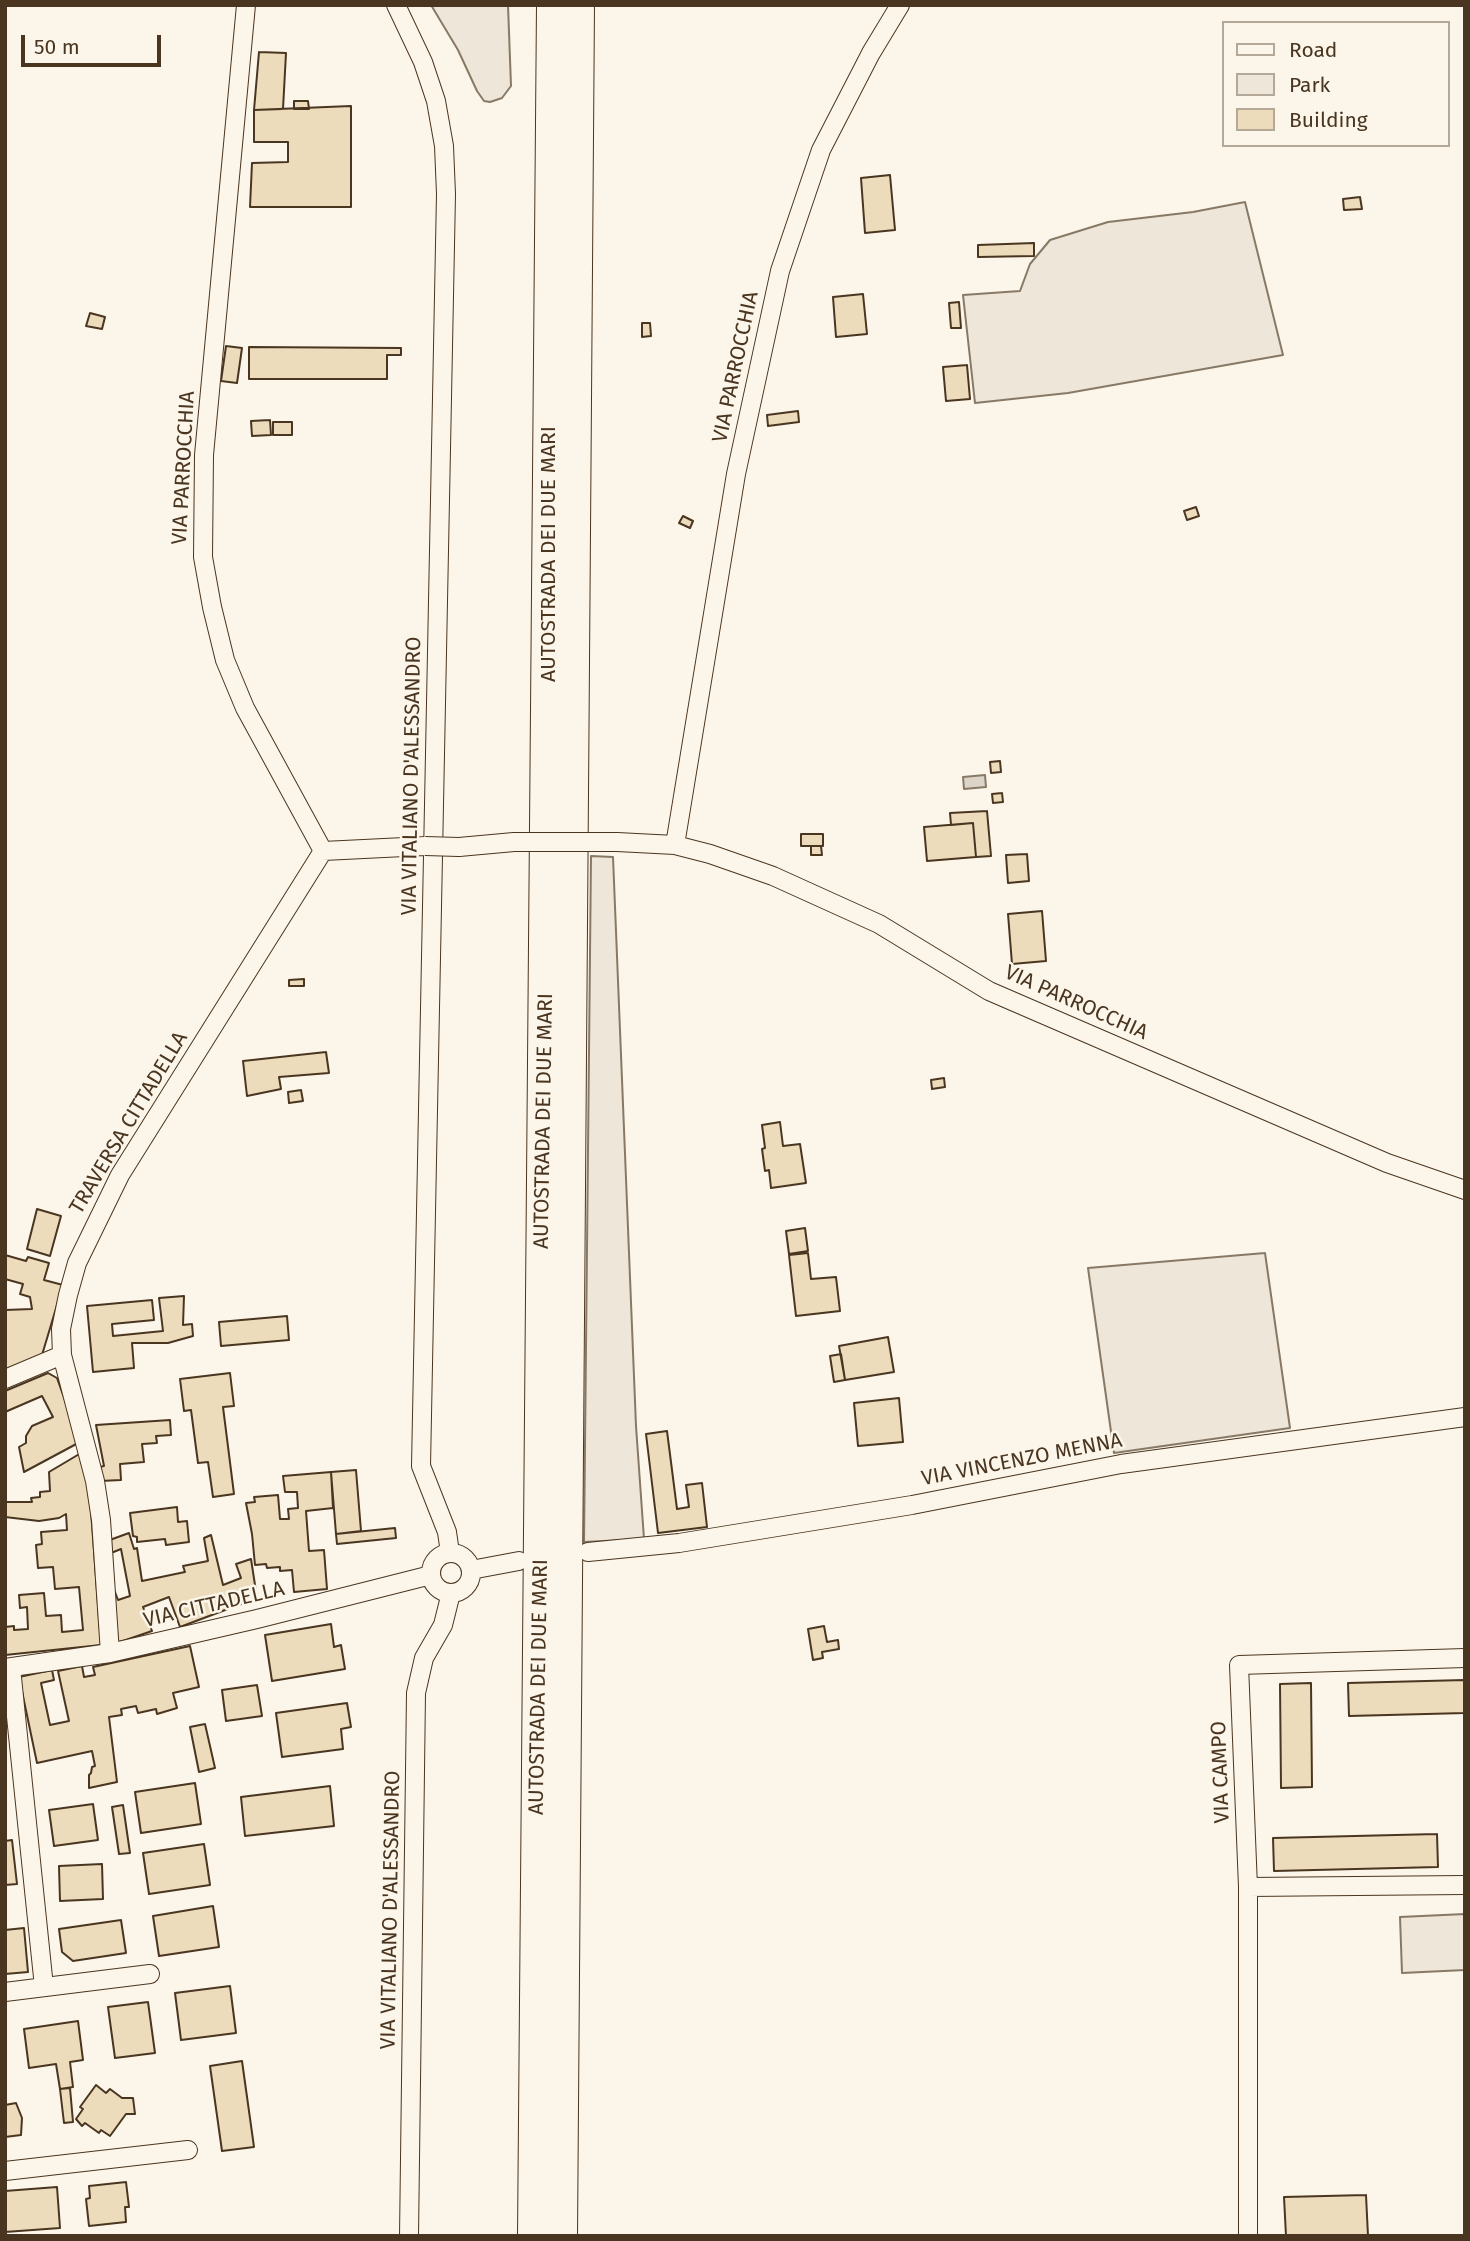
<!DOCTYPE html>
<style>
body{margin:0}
#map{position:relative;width:1470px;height:2241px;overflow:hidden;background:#fbf6e9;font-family:"Fira Sans",sans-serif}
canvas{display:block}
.frame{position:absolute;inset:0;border:7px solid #4a3520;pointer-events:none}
.legend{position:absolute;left:1222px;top:21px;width:228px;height:126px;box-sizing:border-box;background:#fbf6e9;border:2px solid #b4a999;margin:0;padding:9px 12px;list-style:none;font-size:21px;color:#4a3520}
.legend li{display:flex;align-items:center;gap:14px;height:35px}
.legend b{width:35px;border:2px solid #b4a999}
.scale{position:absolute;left:21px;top:35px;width:140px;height:32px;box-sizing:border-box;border:4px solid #4a3520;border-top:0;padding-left:9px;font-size:21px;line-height:24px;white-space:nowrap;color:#4a3520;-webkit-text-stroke:5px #fbf6e9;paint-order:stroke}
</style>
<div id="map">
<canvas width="1470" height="2241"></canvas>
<div class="frame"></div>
<ul class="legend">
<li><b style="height:9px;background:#fbf6e9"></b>Road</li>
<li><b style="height:19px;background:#ede6d9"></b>Park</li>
<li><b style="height:19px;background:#ecdcbc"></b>Building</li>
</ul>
<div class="scale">50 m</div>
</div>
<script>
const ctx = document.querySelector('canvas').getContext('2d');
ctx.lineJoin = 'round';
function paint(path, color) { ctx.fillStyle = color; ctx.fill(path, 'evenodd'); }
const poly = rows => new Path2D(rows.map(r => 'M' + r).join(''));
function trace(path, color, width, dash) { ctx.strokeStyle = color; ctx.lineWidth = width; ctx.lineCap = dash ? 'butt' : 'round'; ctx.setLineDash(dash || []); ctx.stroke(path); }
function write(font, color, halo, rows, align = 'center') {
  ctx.font = font + ' "Fira Sans",sans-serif'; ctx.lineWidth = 5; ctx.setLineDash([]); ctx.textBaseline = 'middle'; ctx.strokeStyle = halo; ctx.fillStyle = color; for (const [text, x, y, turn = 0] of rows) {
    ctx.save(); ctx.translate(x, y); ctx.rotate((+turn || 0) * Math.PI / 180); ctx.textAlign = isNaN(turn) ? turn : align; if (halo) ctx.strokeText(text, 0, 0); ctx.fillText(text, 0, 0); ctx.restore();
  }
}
const green = poly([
 [431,5,508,5,511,86,502,98,490,102,484,101,477,91,458,50,431,5],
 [1245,202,1283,355,1068,393,975,403,963,295,1020,291,1030,264,1050,240,1108,222,1193,212,1245,202],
 [591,856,613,857,636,1426,644,1539,584,1542,591,856],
 [1265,1253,1290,1428,1114,1453,1088,1268,1265,1253],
 [1465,1914,1465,1970,1402,1973,1400,1917,1465,1914]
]);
paint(green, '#ede6d9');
trace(green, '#887966', 2);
const water = poly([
 [985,775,986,787,964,789,963,777,985,775]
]);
paint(water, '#dcd4c6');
trace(water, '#887966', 2);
const building = poly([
 [259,52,286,53,283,109,254,110,259,52],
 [294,101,308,101,309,109,294,109,294,101],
 [351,106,351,207,250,207,252,163,288,162,288,142,254,142,254,110,351,106],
 [890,175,895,230,865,233,861,178,890,175],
 [1360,197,1362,209,1344,210,1343,199,1360,197],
 [1034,243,1034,256,978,257,978,245,1034,243],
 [863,294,867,334,836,337,833,297,863,294],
 [959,302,961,328,951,328,949,303,959,302],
 [90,313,105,317,102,329,86,326,90,313],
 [642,323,650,323,651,336,642,337,642,323],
 [226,346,242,348,237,383,221,381,226,346],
 [249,347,401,348,401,355,387,355,387,379,249,379,249,347],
 [967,365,970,399,946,401,943,367,967,365],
 [798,411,799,422,768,426,767,415,798,411],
 [270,420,271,435,252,436,251,421,270,420],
 [273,422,292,422,292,435,273,435,273,422],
 [1196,507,1199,516,1187,520,1184,511,1196,507],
 [683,516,693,521,690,528,679,523,683,516],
 [1000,761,1001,772,991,773,990,762,1000,761],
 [1002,793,1003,802,993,803,992,794,1002,793],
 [987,811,991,856,976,857,973,823,951,825,950,813,987,811],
 [973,823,976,857,927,861,924,827,973,823],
 [801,834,823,834,823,846,801,846,801,834],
 [811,846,821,846,822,855,811,855,811,846],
 [1027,854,1029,881,1008,883,1006,855,1027,854],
 [1042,911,1046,961,1012,964,1008,914,1042,911],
 [304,979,304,986,289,986,289,980,304,979],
 [326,1052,329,1073,279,1077,281,1089,247,1096,243,1061,326,1052],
 [944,1078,945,1087,932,1089,931,1080,944,1078],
 [301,1090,303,1101,289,1103,288,1092,301,1090],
 [780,1122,783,1146,800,1144,806,1183,771,1188,769,1170,765,1171,762,1149,765,1148,762,1125,780,1122],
 [37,1209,61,1216,50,1256,27,1249,37,1209],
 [805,1228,808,1251,789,1254,786,1231,805,1228],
 [808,1253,811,1279,836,1277,840,1311,796,1316,789,1255,808,1253],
 [5,1255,26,1261,28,1257,49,1263,44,1280,63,1285,42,1355,5,1371,5,1310,32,1309,30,1297,20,1294,23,1284,5,1279,5,1255],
 [184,1296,183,1325,192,1324,193,1336,168,1343,132,1343,134,1368,93,1372,87,1306,152,1300,154,1320,112,1324,113,1336,163,1331,159,1298,184,1296],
 [287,1316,289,1340,221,1346,219,1322,287,1316],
 [888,1337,894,1372,845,1380,839,1346,888,1337],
 [841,1354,845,1380,834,1382,830,1356,841,1354],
 [48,1373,57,1378,80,1442,24,1472,19,1447,26,1443,26,1436,32,1426,53,1417,42,1396,5,1412,5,1391,48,1373],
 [230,1373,234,1406,223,1407,234,1494,213,1497,208,1462,198,1463,191,1410,184,1411,180,1379,230,1373],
 [899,1398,903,1442,858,1446,854,1403,899,1398],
 [170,1420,171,1435,156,1436,157,1443,142,1444,144,1462,120,1464,121,1480,100,1481,99,1467,104,1466,96,1425,170,1420],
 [667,1431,677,1509,689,1507,686,1485,702,1483,707,1527,658,1533,646,1434,667,1431],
 [81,1453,89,1484,101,1645,5,1655,5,1627,14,1626,14,1630,28,1629,27,1607,20,1608,19,1595,44,1593,46,1616,61,1615,62,1632,83,1630,79,1587,55,1589,53,1567,38,1568,36,1545,42,1544,41,1532,67,1530,66,1514,59,1518,39,1521,5,1517,5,1502,32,1502,31,1498,40,1497,40,1492,50,1491,49,1472,81,1453],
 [356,1470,361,1531,336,1534,331,1472,356,1470],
 [331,1472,333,1508,306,1511,309,1551,324,1550,327,1589,294,1592,292,1570,280,1571,280,1567,267,1568,266,1564,255,1565,252,1534,246,1503,255,1502,254,1497,278,1495,280,1519,289,1519,288,1509,298,1508,297,1492,285,1492,283,1476,331,1472],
 [177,1507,178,1522,187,1521,189,1542,166,1545,165,1539,137,1542,137,1537,133,1536,130,1513,177,1507],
 [395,1528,396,1538,337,1544,336,1534,395,1528],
 [129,1533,134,1549,137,1548,142,1581,185,1572,183,1566,208,1561,204,1538,211,1535,223,1585,241,1578,236,1564,251,1559,257,1598,180,1627,169,1597,143,1607,152,1631,117,1643,109,1595,115,1592,118,1600,130,1596,121,1549,111,1553,107,1541,129,1533],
 [331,1624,334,1647,341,1645,345,1669,272,1681,265,1635,331,1624],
 [824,1626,827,1642,838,1640,839,1649,822,1652,823,1658,813,1660,808,1629,824,1626],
 [190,1646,199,1687,173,1693,177,1708,157,1714,156,1709,138,1713,136,1706,121,1709,122,1715,109,1717,117,1782,89,1788,89,1775,91,1773,92,1767,95,1766,92,1751,37,1763,19,1677,52,1670,54,1680,41,1683,50,1725,69,1721,58,1671,82,1666,84,1677,95,1675,93,1667,190,1646],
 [1465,1680,1465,1713,1349,1716,1348,1683,1465,1680],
 [1311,1683,1312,1787,1281,1788,1280,1684,1311,1683],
 [257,1685,262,1716,226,1721,222,1690,257,1685],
 [347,1703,351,1727,341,1729,343,1749,282,1757,276,1713,347,1703],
 [205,1724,215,1768,199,1772,190,1727,205,1724],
 [195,1783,201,1824,141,1833,135,1792,195,1783],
 [330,1786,334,1826,245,1836,241,1797,330,1786],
 [93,1804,98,1840,54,1846,49,1810,93,1804],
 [123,1805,130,1853,119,1854,112,1807,123,1805],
 [1437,1834,1438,1867,1274,1871,1273,1838,1437,1834],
 [12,1840,17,1884,5,1885,5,1841,12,1840],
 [204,1844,210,1885,149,1894,143,1853,204,1844],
 [102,1864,103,1899,60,1901,59,1866,102,1864],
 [213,1906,219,1947,159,1956,153,1916,213,1906],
 [121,1920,126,1953,73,1961,62,1952,59,1929,121,1920],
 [24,1928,28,1972,5,1974,5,1930,24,1928],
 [230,1986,236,2033,181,2040,175,1993,230,1986],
 [148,2002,155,2053,115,2058,108,2007,148,2002],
 [78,2021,83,2060,70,2062,73,2087,60,2089,56,2064,29,2068,24,2029,78,2021],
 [242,2061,254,2147,222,2151,210,2066,242,2061],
 [96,2085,106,2093,110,2089,122,2098,133,2098,135,2114,126,2114,110,2136,101,2130,99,2133,85,2123,82,2126,76,2119,83,2109,80,2107,96,2085],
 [70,2088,73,2122,64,2123,60,2089,70,2088],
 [16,2103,22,2118,21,2135,5,2137,5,2105,16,2103],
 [126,2182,129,2207,125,2207,126,2222,89,2226,86,2199,90,2198,89,2186,126,2182],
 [57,2187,60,2228,5,2232,5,2191,57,2187],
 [1366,2195,1368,2236,1286,2236,1284,2197,1366,2195]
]);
paint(building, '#ecdcbc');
trace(building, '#4a3520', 2);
const minor = poly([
 [246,5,204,455,203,557,212,607,225,660,245,708,323,851,425,846],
 [396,5,423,62,436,101,444,146,446,194,421,1466,447,1532,450,1553],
 [617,842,675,845,710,854,773,876,879,924,989,991,1387,1163,1465,1190],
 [675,845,736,474,780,271,821,150,871,53,900,5],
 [459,847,514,842],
 [5,1379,62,1355],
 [588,1552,679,1543,912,1505,1121,1464,1465,1417],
 '431 1573a20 20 0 1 1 40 0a20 20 0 1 1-40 0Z',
 [471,1570,519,1561],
 [110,1653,101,1520,95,1481,62,1355,61,1329,68,1295,77,1263,120,1175,323,851],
 [5,1668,110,1653,257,1619,431,1575],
 [11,1668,44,1987],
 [1248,1887,1465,1885],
 [5,1992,150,1974],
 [5,2171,188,2150],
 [409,2236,416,1693,424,1658,443,1625,451,1593],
 [1248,2236,1248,1887,1239,1665,1465,1658]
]);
const motorway = poly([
 [534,2236,553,5],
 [561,2236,578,5]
]);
trace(minor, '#4a3520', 20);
trace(motorway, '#4a3520', 34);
trace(minor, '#fbf6e9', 18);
trace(motorway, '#fbf6e9', 32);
const minorBridge = poly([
 [514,842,617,842],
 [425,846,459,847]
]);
trace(minorBridge, '#4a3520', 20, []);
trace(minorBridge, '#fbf6e9', 18);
write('21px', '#4a3520', '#fbf6e9', [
 ["VIA PARROCCHIA",736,367,-78],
 ["VIA PARROCCHIA",184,468,-87],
 ["AUTOSTRADA DEI DUE MARI",549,554,-90],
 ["VIA VITALIANO D'ALESSANDRO",412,776,-89],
 ["VIA PARROCCHIA",1076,1003,24],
 ["AUTOSTRADA DEI DUE MARI",544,1121,-89],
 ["TRAVERSA CITTADELLA",129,1123,-59],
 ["VIA VINCENZO MENNA",1022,1460,-11],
 ["VIA CITTADELLA",214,1605,-13],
 ["AUTOSTRADA DEI DUE MARI",539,1687,-89],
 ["VIA CAMPO",1221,1772,-92],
 ["VIA VITALIANO D'ALESSANDRO",391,1910,-89]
]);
</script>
